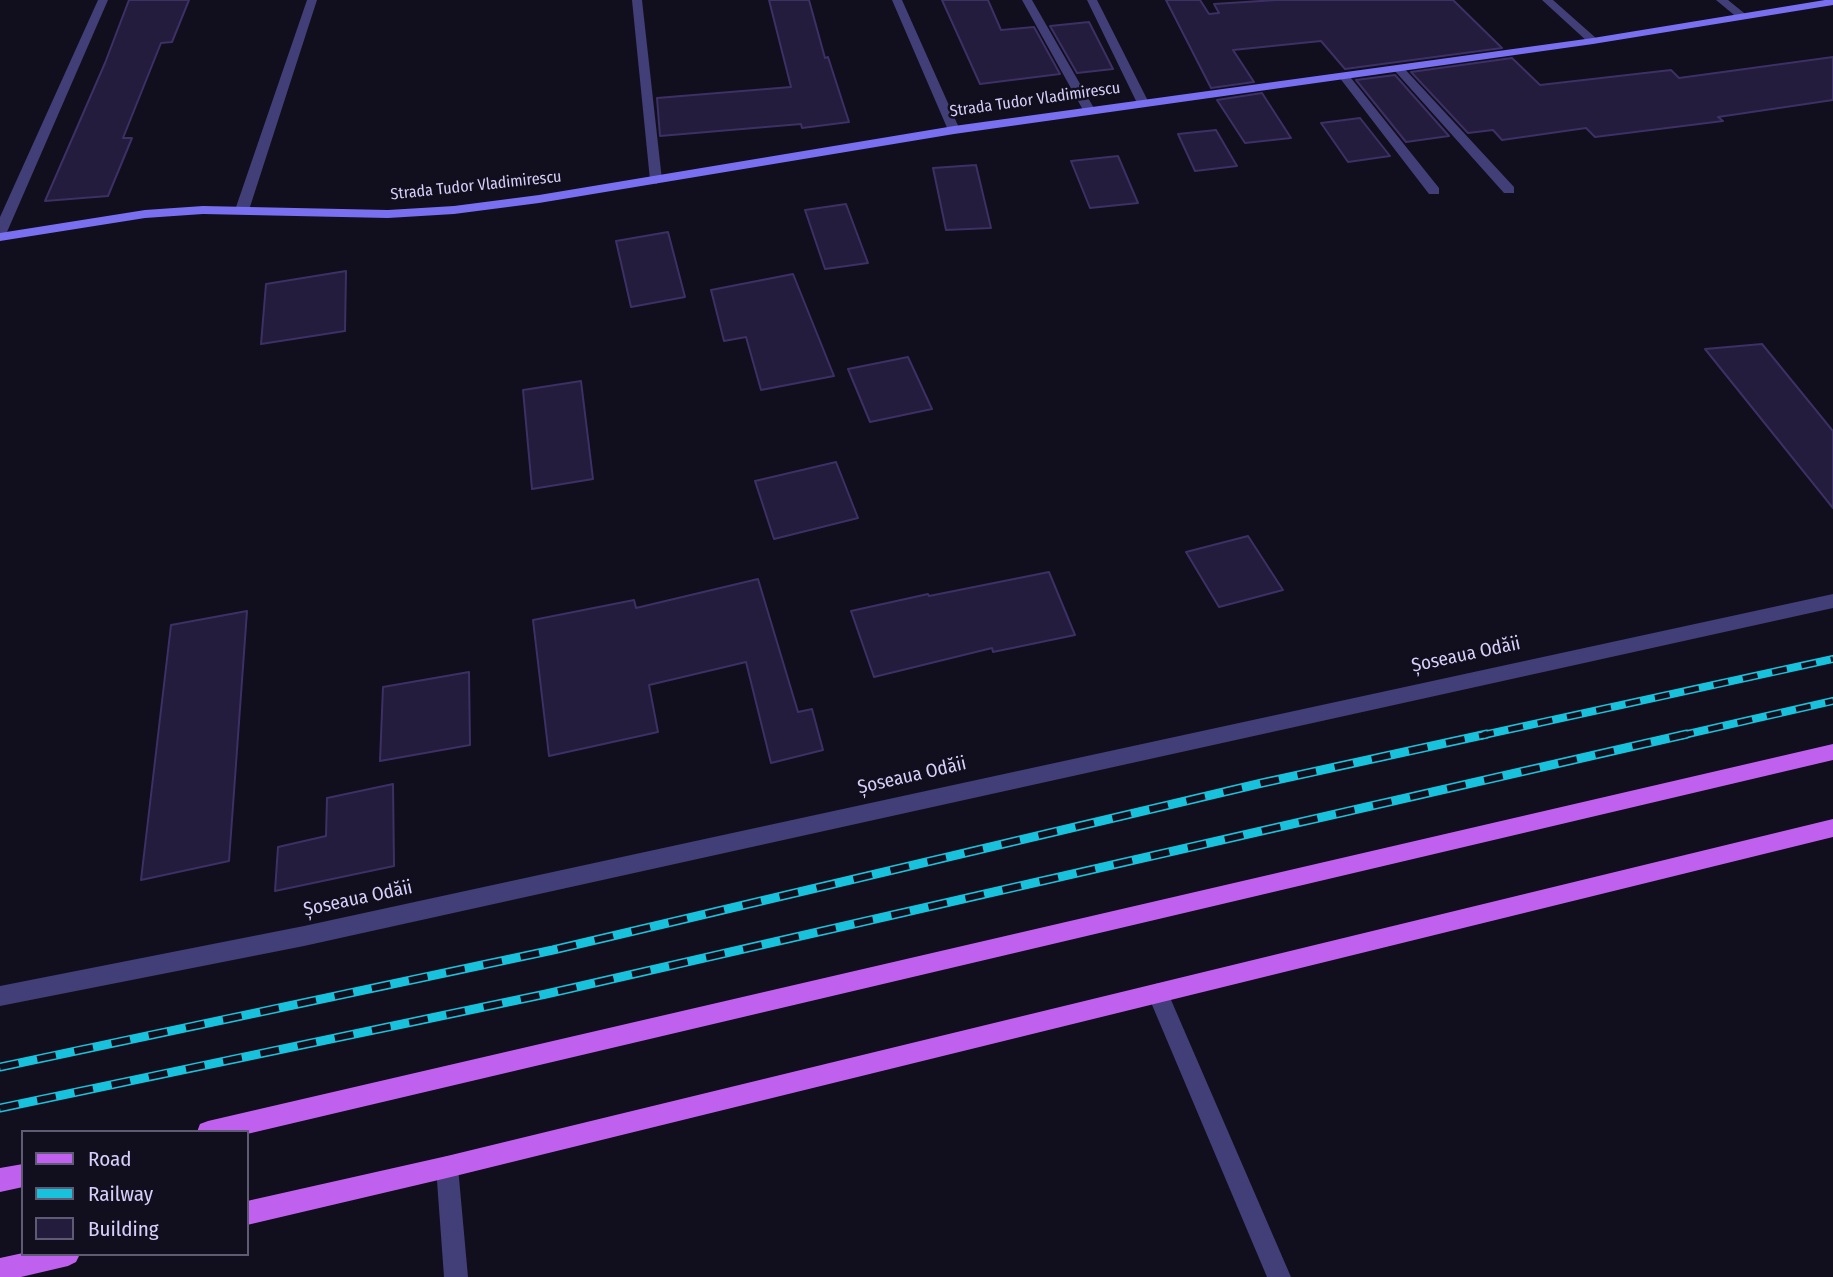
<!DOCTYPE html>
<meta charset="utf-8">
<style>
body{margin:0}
#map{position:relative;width:1833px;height:1277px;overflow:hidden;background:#110e1d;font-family:"Fira Sans Condensed",sans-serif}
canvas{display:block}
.legend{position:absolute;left:21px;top:1130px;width:228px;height:126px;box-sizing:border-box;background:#110e1d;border:2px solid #5f5b75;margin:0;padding:9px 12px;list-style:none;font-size:21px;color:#d5cffa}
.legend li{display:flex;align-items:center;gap:14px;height:35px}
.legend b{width:35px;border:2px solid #5f5b75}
</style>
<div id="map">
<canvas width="1833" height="1277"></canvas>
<ul class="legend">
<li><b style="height:9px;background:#bf61ee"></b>Road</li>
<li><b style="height:9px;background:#18c2dd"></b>Railway</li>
<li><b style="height:19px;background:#231c3c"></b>Building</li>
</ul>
</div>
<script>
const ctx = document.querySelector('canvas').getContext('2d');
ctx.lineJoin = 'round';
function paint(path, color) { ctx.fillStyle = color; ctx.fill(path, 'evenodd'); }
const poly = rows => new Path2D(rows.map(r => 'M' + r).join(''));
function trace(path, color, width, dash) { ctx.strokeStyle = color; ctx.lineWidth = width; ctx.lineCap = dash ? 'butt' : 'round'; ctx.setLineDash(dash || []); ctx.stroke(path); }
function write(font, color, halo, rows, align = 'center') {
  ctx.font = font + ' "Fira Sans Condensed",sans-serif'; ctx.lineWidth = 5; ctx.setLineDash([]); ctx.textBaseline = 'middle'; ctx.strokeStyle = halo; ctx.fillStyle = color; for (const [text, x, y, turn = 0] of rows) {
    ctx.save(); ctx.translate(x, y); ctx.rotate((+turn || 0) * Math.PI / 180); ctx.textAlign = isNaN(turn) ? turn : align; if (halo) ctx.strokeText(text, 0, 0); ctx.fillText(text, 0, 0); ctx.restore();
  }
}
const building = poly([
 [129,0,189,0,172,42,161,43,123,138,132,138,108,196,45,201,105,63,129,0],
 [769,0,809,0,825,58,828,57,849,122,802,128,801,124,660,136,657,98,791,87,769,0],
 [942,0,988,0,1001,30,1034,27,1060,74,980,84,942,0],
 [1166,0,1200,0,1209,14,1219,13,1214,4,1276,0,1453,0,1502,48,1345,69,1321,41,1233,50,1254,82,1211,88,1166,0],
 [1089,22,1113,69,1077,73,1050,26,1089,22],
 [1833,57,1833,100,1718,117,1723,121,1595,137,1586,128,1502,140,1493,130,1468,133,1411,72,1512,58,1540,85,1671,70,1679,78,1833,57],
 [1395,75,1449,136,1406,142,1356,80,1395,75],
 [1262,93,1291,138,1245,143,1217,100,1262,93],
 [1360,118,1390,156,1348,162,1321,123,1360,118],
 [1216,130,1237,166,1195,171,1178,134,1216,130],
 [1118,156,1138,203,1090,208,1071,161,1118,156],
 [976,165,991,228,946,230,933,168,976,165],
 [846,204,868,263,825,269,805,210,846,204],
 [668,232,685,297,631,307,616,241,668,232],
 [346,271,345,331,261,344,266,284,346,271],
 [793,274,834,376,761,390,746,337,724,341,711,290,793,274],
 [1762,344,1833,431,1833,508,1705,349,1762,344],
 [908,357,932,409,870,422,848,369,908,357],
 [581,381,593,479,532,489,523,390,581,381],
 [836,462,858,518,774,539,755,481,836,462],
 [1248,536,1283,590,1219,607,1186,552,1248,536],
 [1049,572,1075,635,993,652,992,648,874,677,851,611,928,594,929,596,1049,572],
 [758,579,798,712,812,709,823,750,771,763,746,662,649,685,658,732,549,756,533,620,634,600,636,608,758,579],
 [247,611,229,861,141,880,171,625,247,611],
 [469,672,470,745,380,761,383,687,469,672],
 [393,784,394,866,275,891,278,847,326,836,327,798,393,784]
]);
paint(building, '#231c3c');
trace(building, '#3d3065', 2);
paint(poly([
 [1158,983,1165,986,1291,1277,1267,1277,1147,993,1151,986,1158,983],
 [447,1156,455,1159,458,1167,468,1277,444,1277,436,1167,439,1159,447,1156]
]), '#423e77');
paint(poly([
 [98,0,108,0,7,232,0,236,0,217,98,0],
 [307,0,317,0,249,210,242,214,237,213,235,210,307,0],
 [632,0,642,0,662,180,656,184,650,180,632,0],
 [892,0,902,0,960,130,958,133,948,130,892,0],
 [1022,0,1032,0,1095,110,1093,113,1083,110,1022,0],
 [1087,0,1097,0,1149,103,1147,106,1137,103,1087,0],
 [1542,0,1553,0,1597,39,1597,43,1589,43,1542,0],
 [1716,0,1728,0,1749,17,1739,19,1716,0],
 [1394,66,1402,66,1514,187,1514,193,1504,193,1394,70,1394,66],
 [1339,73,1347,73,1439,188,1439,194,1429,194,1339,77,1339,73],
 [1833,594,1833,608,304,946,0,1006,0,986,304,926,1833,594]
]), '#423e77');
paint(poly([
 [1825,0,1833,0,1833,5,1593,44,954,134,539,203,454,214,388,218,203,214,145,218,0,241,0,233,145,210,203,206,388,210,454,206,539,195,954,126,1593,38,1825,0]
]), '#7870f0');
paint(poly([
 [1833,744,1833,760,247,1134,247,1132,197,1132,200,1124,208,1121,1833,744],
 [1833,819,1833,837,447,1178,247,1225,247,1201,447,1156,1833,819],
 [23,1164,23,1187,0,1192,0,1168,23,1164],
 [23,1253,23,1254,80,1254,76,1262,68,1266,21,1277,0,1277,0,1258,23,1253]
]), '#bf61ee');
const railFar1 = poly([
 [1479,736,1833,659],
 [1679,736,1833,701]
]);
const rail = poly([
 [0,1067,553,950,1262,783,1487,734],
 [0,1108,546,994,1687,734]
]);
trace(railFar1, '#18c2dd', 8);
trace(rail, '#18c2dd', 9);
trace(railFar1, '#110e1d', 5, [15]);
trace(rail, '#110e1d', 6, [19]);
write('16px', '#d5cffa', '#110e1d', [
 ["Strada Tudor Vladimirescu",1035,100,-8],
 ["Strada Tudor Vladimirescu",476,186,-6]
]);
write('19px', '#d5cffa', '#110e1d', [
 ["Șoseaua Odăii",1466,655,-12],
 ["Șoseaua Odăii",912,776,-13],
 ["Șoseaua Odăii",358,899,-12]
]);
</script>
